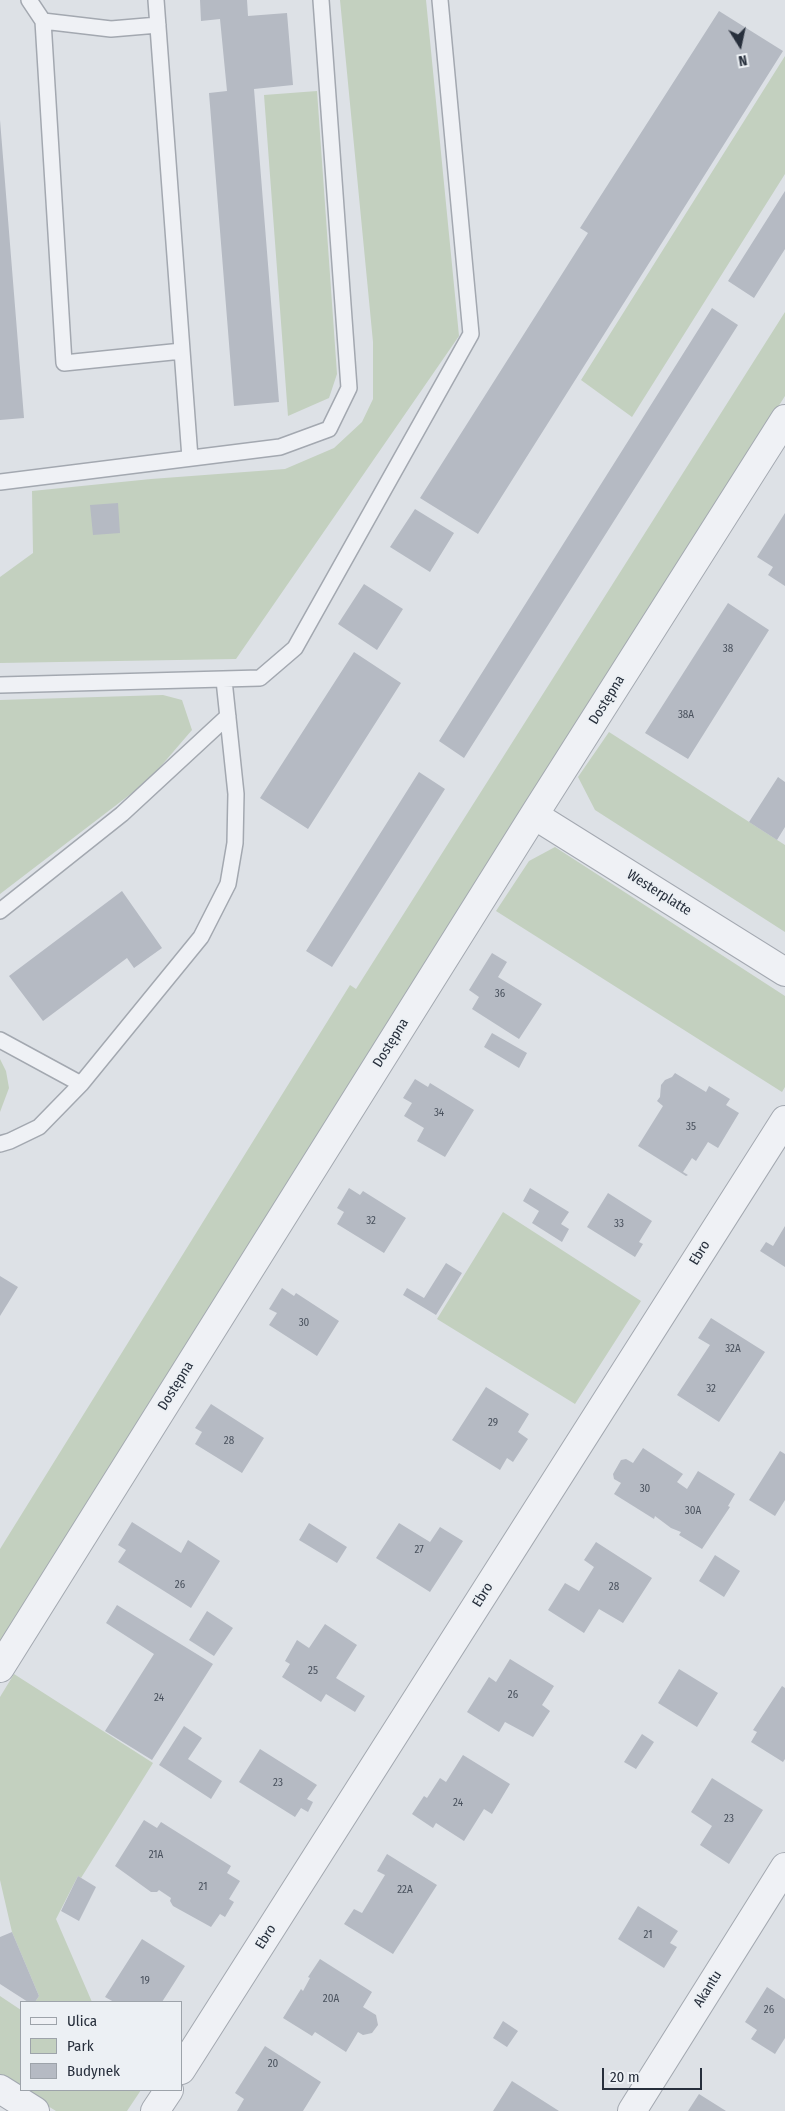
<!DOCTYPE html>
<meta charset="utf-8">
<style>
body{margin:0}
#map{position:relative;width:785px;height:2111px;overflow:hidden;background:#dde1e6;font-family:"Fira Sans Condensed",sans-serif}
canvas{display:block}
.legend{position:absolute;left:20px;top:2001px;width:162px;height:90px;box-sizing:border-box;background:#ecf0f4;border:1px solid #9da3aa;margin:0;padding:6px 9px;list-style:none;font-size:15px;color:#272f3c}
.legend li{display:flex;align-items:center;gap:10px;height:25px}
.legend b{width:25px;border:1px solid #9da3aa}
.north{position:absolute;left:715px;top:20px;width:50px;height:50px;-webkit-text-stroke:4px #ecf0f4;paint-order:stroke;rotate:170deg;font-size:14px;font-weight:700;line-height:20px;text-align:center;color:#272f3c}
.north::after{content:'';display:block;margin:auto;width:18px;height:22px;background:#272f3c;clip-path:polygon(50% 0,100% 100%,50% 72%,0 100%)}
.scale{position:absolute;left:602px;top:2068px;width:100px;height:22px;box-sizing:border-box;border:2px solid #272f3c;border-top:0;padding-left:6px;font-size:15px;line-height:18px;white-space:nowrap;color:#272f3c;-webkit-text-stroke:4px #ecf0f4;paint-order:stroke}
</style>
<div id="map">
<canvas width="785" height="2111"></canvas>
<ul class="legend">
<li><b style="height:6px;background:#eff1f5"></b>Ulica</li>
<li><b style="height:14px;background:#c3d0bf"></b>Park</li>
<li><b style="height:14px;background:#b5bac3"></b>Budynek</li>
</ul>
<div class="north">N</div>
<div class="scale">20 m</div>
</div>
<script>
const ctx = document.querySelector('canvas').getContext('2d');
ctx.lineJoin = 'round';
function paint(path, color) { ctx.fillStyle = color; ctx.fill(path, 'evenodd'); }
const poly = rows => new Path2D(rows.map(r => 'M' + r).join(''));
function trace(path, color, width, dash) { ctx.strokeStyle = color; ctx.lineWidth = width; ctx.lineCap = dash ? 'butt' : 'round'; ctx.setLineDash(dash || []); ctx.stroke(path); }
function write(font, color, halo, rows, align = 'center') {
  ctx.font = font + ' "Fira Sans Condensed",sans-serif'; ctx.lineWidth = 4; ctx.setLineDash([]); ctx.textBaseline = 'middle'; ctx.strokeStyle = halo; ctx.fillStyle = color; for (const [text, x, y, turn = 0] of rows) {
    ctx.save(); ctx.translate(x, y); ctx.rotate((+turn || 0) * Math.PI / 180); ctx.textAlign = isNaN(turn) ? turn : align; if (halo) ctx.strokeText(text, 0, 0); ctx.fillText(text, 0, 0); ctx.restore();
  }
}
paint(poly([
 [340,0,426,0,459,336,236,659,0,663,0,577,33,553,32,491,151,479,285,469,334,448,362,422,373,399,373,342],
 [785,56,785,174,632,417,581,380],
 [317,91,337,374,329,398,288,416,264,95],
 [785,312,785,396,0,1641,0,1549,350,985,356,989],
 [163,695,182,700,192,730,149,780,0,894,0,700],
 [609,732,785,845,785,932,595,810,578,777],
 [555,847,785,996,785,1087,782,1092,496,911,529,861],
 [0,1059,6,1071,9,1088,0,1112],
 [503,1212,641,1301,575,1404,437,1319],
 [14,1674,153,1763,81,1878,78,1876,56,1919,92,2002,35,2002,39,1996,12,1932,0,1880,0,1697],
 [0,1996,21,2010,21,2089,0,2076],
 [22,2090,141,2090,127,2111,56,2111]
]), '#c3d0bf');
paint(poly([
 [200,0,247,0,248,16,287,13,293,85,254,89,279,402,234,406,209,93,227,91,220,19,201,21],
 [719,11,783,51,478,534,420,498,588,233,580,228],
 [0,120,24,418,0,420],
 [785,191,785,249,754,298,728,281],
 [712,308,738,325,464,758,439,741],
 [118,503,120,533,93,535,90,505],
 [415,509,454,533,430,572,390,547],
 [785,513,785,586,768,575,773,567,757,557],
 [364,584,403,609,377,650,338,624],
 [728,603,769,630,688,759,645,733],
 [354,652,401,683,308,829,260,798],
 [419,772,445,789,332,967,306,951],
 [778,777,785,782,785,827,777,840,749,822],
 [122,891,162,948,134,968,127,958,43,1021,9,976],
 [492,953,507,962,498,977,542,1004,519,1039,472,1009,479,997,469,990],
 [492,1033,527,1053,519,1068,484,1047],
 [675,1073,706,1092,709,1086,730,1099,726,1105,739,1113,718,1148,708,1142,696,1161,692,1158,683,1172,688,1175,686,1176,638,1146,663,1106,657,1101,660,1097,661,1085,665,1080,672,1077],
 [415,1079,428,1087,430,1083,474,1110,445,1157,417,1141,424,1128,404,1116,412,1103,403,1098],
 [349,1188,360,1195,363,1191,406,1218,384,1253,337,1224,344,1212,337,1208],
 [530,1188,569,1212,561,1224,569,1229,562,1242,532,1223,539,1211,523,1201],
 [608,1193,652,1221,639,1242,643,1244,635,1257,587,1227],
 [785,1226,785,1267,760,1251,766,1242,773,1246],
 [446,1263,462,1273,436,1315,403,1295,407,1288,424,1298],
 [0,1276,18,1287,0,1316],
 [282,1288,294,1296,296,1293,339,1321,317,1356,269,1325,277,1313,269,1309],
 [711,1318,765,1352,719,1422,677,1395,710,1345,698,1338],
 [486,1387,529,1414,518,1432,528,1439,513,1462,507,1458,500,1470,452,1440],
 [211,1404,264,1438,242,1473,195,1444,202,1432,195,1428],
 [643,1448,683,1474,677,1482,687,1489,698,1471,735,1494,728,1506,730,1507,702,1549,679,1535,681,1532,671,1528,655,1516,654,1519,614,1494,621,1483,614,1479,613,1474,621,1460,626,1459,633,1463],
 [780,1451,785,1454,785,1500,775,1516,749,1500],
 [132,1522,181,1553,188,1540,220,1561,191,1608,118,1562,126,1550,118,1545],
 [309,1523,347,1547,337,1563,299,1540],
 [399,1523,430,1542,440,1527,463,1541,430,1592,376,1558],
 [596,1542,652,1578,623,1623,599,1609,584,1633,548,1610,565,1583,579,1591,594,1567,584,1560],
 [715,1555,740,1571,724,1597,699,1581],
 [117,1605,213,1664,152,1760,105,1731,154,1654,106,1623],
 [207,1611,233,1628,214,1656,189,1640],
 [325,1624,357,1645,336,1678,365,1696,355,1712,326,1694,321,1702,282,1677,290,1664,285,1661,297,1640,309,1648],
 [510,1659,554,1686,542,1705,550,1711,533,1737,505,1722,499,1732,467,1712,489,1677,496,1682],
 [679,1669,718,1693,697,1727,658,1703],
 [782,1686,785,1688,785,1759,783,1762,751,1742,757,1732,753,1730],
 [184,1726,202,1738,188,1759,222,1781,211,1799,159,1765],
 [642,1734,654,1742,636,1769,624,1762],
 [260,1749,317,1785,307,1799,313,1802,308,1812,301,1808,295,1817,239,1782],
 [463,1755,510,1784,492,1814,484,1809,464,1841,436,1823,433,1828,412,1814,424,1796,427,1798,440,1778,446,1782],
 [712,1778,763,1810,729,1864,700,1845,712,1826,691,1812],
 [144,1820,157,1828,161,1822,231,1866,227,1873,240,1881,229,1899,234,1902,225,1917,220,1914,211,1927,173,1906,170,1901,171,1898,159,1890,157,1892,151,1892,115,1866],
 [387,1854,437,1885,393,1954,344,1924,354,1909,362,1913,385,1875,377,1871],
 [78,1876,96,1887,79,1921,61,1911],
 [638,1906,678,1931,670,1943,677,1947,664,1968,618,1939],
 [12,1932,39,1996,35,2002,28,2002,0,1984,0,1937],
 [142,1939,185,1966,162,2002,114,2002,105,1997],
 [320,1959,372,1992,363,2007,376,2015,378,2025,372,2033,363,2035,358,2032,346,2052,315,2032,312,2036,283,2018,301,1989,303,1991,310,1978,308,1977],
 [767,1987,785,1999,785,2038,775,2054,751,2039,757,2030,745,2022],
 [503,2021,518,2031,507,2047,493,2038],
 [265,2046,321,2082,303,2111,237,2111,244,2099,235,2093],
 [512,2081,559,2111,493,2111],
 [699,2094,726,2111,688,2111]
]), '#b5bac3');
const service = poly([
 [29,0,43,21,111,29,158,25],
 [156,0,190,458],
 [43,21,64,363,182,351],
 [0,482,280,447,329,429,349,388,321,0],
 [0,685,260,678,295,648,471,334,440,0],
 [0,911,122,814,228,716],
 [0,1040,81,1084],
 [0,1144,10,1141,39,1127,81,1084,201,937,228,884,235,843,236,794,224,680]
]);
const minor = poly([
 [534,815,785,972],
 [0,1668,534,815,785,419],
 [181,2070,785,1120],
 [0,2089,35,2111],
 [155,2111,169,2090],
 [632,2111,785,1867]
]);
trace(service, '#a3a8b0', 18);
trace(minor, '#a3a8b0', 30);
trace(service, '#eff1f5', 15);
trace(minor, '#eff1f5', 28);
write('11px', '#4a525e', null, [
 ["38",728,649],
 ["38A",686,715],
 ["36",500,994],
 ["34",439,1113],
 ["35",691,1127],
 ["32",371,1221],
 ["33",619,1224],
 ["30",304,1323],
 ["32A",733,1349],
 ["32",711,1389],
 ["29",493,1423],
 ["28",229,1441],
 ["30",645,1489],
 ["30A",693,1511],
 ["27",419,1550],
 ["26",180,1585],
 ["28",614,1587],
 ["25",313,1671],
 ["26",513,1695],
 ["24",159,1698],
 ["23",278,1783],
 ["24",458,1803],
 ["23",729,1819],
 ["21A",156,1855],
 ["21",203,1887],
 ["22A",405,1890],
 ["21",648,1935],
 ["19",145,1981],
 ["20A",331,1999],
 ["26",769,2010],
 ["20",273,2064]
]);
write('14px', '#272f3c', '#ecf0f4', [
 ["Dostępna",607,700,-58],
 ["Westerplatte",659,893,32],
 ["Dostępna",391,1043,-58],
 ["Ebro",700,1253,-58],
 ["Dostępna",176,1386,-58],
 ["Ebro",483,1595,-58],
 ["Ebro",266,1937,-58],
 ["Akantu",708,1989,-58]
]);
</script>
